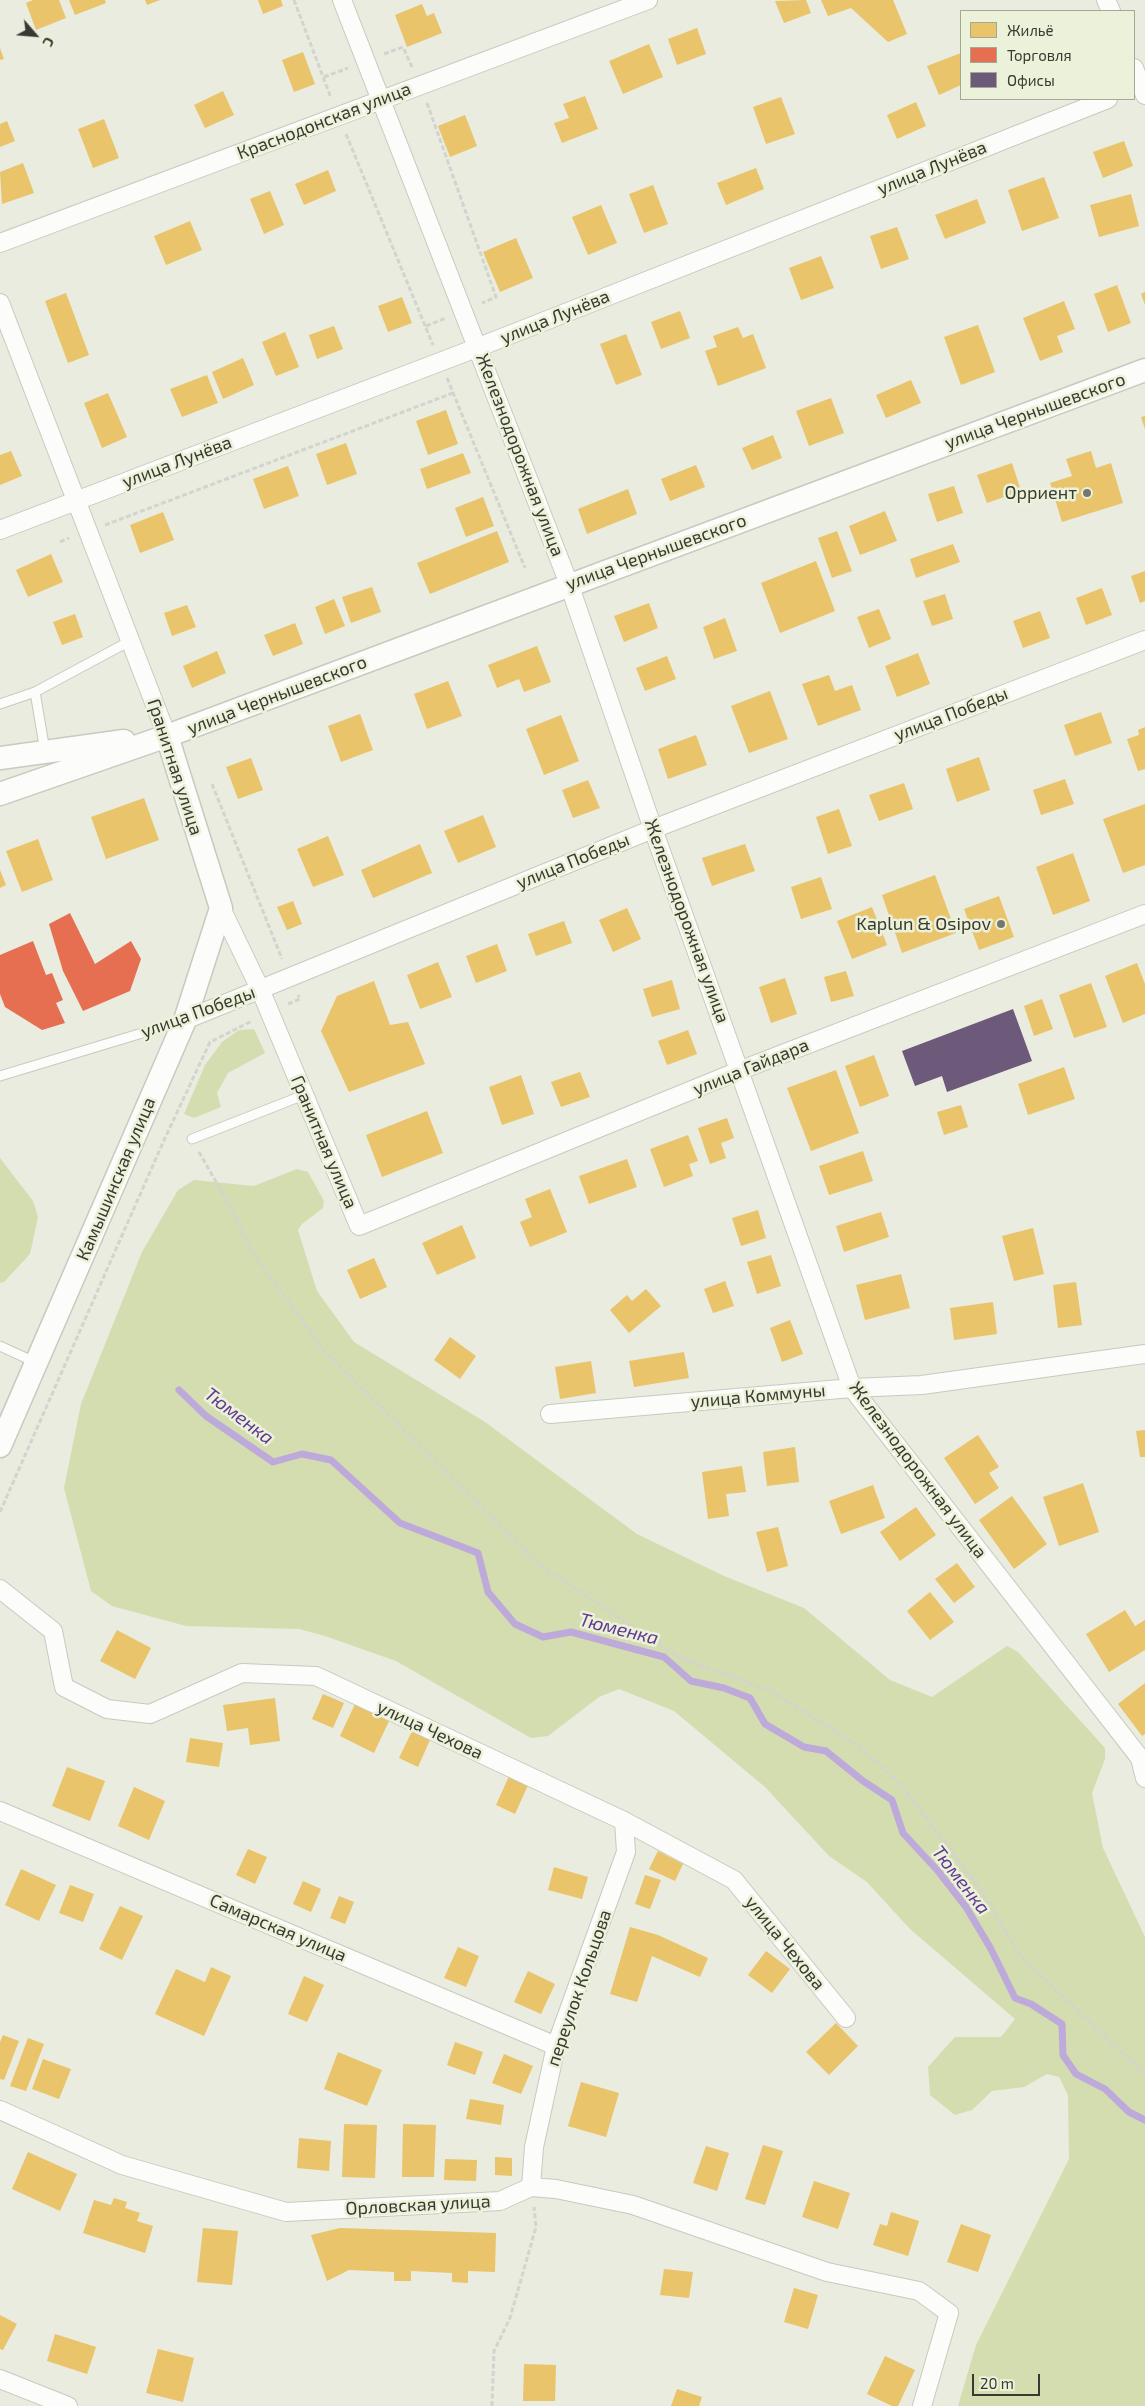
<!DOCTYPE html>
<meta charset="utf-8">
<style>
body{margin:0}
#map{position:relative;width:1145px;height:2406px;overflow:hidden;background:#e9ecdf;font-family:"Exo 2",sans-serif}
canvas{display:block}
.legend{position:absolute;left:960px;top:10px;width:175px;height:90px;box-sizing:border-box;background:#ecf1da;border:1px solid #a4a896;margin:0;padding:6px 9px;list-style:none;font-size:15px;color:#383a31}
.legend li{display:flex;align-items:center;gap:10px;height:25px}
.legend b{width:25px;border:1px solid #a4a896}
.north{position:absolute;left:10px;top:10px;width:50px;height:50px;-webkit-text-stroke:4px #ecf1da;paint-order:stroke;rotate:117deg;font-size:14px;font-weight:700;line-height:20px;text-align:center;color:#383a31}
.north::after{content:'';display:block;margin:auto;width:18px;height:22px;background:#383a31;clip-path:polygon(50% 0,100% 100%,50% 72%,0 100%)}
.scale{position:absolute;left:972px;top:2374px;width:68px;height:22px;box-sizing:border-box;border:2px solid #383a31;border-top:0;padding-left:6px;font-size:15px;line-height:18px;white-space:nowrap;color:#383a31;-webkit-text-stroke:4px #ecf1da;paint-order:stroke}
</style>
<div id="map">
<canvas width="1145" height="2406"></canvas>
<ul class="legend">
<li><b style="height:14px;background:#e9c46a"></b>Жильё</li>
<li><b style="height:14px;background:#e76f51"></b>Торговля</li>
<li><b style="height:14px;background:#6d597a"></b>Офисы</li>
</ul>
<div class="north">С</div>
<div class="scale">20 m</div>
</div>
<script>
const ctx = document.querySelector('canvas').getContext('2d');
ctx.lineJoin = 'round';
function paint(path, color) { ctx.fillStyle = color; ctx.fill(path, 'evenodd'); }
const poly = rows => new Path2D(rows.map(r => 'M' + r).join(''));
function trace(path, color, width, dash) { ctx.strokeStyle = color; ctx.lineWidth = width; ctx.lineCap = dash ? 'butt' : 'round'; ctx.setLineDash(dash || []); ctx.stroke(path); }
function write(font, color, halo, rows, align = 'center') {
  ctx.font = font + ' "Exo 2",sans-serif'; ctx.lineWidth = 5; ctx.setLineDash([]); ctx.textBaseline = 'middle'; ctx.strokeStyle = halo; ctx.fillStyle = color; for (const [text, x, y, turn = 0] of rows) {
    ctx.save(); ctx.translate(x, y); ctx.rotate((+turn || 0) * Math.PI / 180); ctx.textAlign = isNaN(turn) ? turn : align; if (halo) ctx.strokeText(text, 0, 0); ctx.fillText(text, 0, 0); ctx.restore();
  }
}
paint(poly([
 [254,1029,265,1053,228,1073,217,1093,221,1107,194,1118,184,1114,205,1065,222,1042,239,1030],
 [0,1158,33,1201,38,1217,30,1254,4,1282,0,1283],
 [297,1169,308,1172,324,1201,323,1208,302,1224,298,1230,317,1291,354,1342,485,1422,637,1534,724,1576,804,1608,890,1680,932,1697,1007,1646,1018,1652,1105,1748,1105,1759,1092,1793,1103,1848,1145,1937,1145,2406,958,2406,976,2345,1069,2159,1068,2095,1059,2077,1047,2074,1024,2087,992,2091,972,2110,955,2115,930,2095,928,2067,955,2037,1001,2037,1015,2019,910,1929,867,1882,829,1856,765,1787,674,1711,619,1689,599,1697,548,1736,531,1738,396,1661,325,1636,299,1629,186,1626,112,1606,91,1591,64,1488,81,1404,142,1252,178,1190,194,1180,254,1186]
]), '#d4ddaf');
paint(poly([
 [33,0,59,0,66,18,36,30,26,3],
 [69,0,105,0,106,3,75,15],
 [145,0,160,0,147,5],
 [258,0,281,0,283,6,263,14],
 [806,0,811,13,784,23,775,1],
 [821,0,893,0,907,34,888,42,851,8,828,16],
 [422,4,427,16,434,13,442,33,407,47,395,15],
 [697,28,706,54,677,65,668,39],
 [649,44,663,77,623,94,609,61],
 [0,48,4,59,0,60],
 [303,52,315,84,294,92,282,60],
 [961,53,961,85,939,95,927,66],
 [223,91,234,115,205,128,194,105],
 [585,96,598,129,562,143,554,123,569,118,563,104],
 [781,97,795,134,766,144,753,107],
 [916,102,926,126,897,139,887,115],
 [465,115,477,146,450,157,438,126],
 [104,119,119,158,93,168,78,129],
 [7,121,15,141,0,147,0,124],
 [1124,141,1133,166,1103,178,1093,152],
 [23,163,34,193,2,204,0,172],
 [756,168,764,189,726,205,717,183],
 [328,170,336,191,304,205,295,184],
 [1044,177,1059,218,1022,231,1008,190],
 [653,185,668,224,644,233,629,194],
 [270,191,284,225,264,234,250,199],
 [1131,194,1139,226,1099,237,1090,205],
 [977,199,986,223,945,239,935,215],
 [601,205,617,243,588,255,572,217],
 [190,221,202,250,166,265,154,236],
 [897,227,909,259,881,269,870,236],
 [516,238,533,278,500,292,483,252],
 [821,256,834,288,801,300,789,268],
 [1117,285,1131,323,1108,332,1094,294],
 [1145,292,1145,305,1141,294],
 [66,293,89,355,68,363,45,301],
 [402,297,412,323,388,332,378,306],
 [1064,301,1075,329,1057,336,1063,352,1040,361,1023,318],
 [680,311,690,338,661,349,651,322],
 [978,325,995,372,961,385,944,337],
 [334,326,343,349,317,359,309,335],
 [738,327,743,338,753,334,766,368,718,386,705,351,717,347,713,336],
 [285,332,299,367,276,376,262,342],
 [626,334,642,375,616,385,600,344],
 [243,358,254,385,223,399,212,372],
 [207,375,218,403,182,417,170,389],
 [911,380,921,403,886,418,876,395],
 [108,393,127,437,102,448,84,403],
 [831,398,844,433,809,446,796,411],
 [446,410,458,444,428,455,416,421],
 [1145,416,1145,429,1141,417],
 [773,435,782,458,752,470,742,448],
 [346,443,357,474,327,485,316,454],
 [11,451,22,476,0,485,0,455],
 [1091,451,1096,468,1111,463,1123,503,1062,522,1050,483,1072,476,1066,459],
 [463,453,471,473,427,489,420,469],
 [1012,463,1021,491,987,503,977,475],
 [696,465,705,487,670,501,661,479],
 [288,466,299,496,264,509,253,479],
 [954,486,963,513,937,522,928,494],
 [628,489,637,514,587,534,578,509],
 [483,497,494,526,466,537,455,508],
 [885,511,897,541,860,555,849,526],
 [163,512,174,540,140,553,130,525],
 [497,531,509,562,430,594,417,563],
 [837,531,852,571,832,578,818,538],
 [953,544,960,562,916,578,910,559],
 [51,554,63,582,28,597,16,570],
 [816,561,835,611,780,633,761,583],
 [1145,571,1145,601,1140,603,1131,576],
 [372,587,381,612,351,623,342,597],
 [1102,588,1112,615,1086,625,1076,598],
 [945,594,953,619,932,626,923,601],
 [334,599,345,626,325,634,315,607],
 [649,603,658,628,624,642,614,616],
 [187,605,196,627,172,636,164,613],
 [879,609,891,639,869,648,857,617],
 [1040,611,1050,638,1023,648,1013,621],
 [75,614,83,637,62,645,53,622],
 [725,618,737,651,714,659,703,627],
 [295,623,303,644,273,656,264,635],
 [537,646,551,682,524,692,519,679,497,688,488,665],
 [217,651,226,673,192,688,183,666],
 [918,653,930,684,897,697,885,666],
 [667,656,676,679,645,691,636,668],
 [829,675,835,691,852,685,861,710,818,726,802,684],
 [448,681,462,716,427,729,414,694],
 [770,691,788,739,749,753,731,706],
 [1101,712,1112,743,1075,756,1064,725],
 [360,714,373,750,341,762,328,726],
 [561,715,579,761,544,775,526,729],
 [1145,727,1145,769,1138,771,1127,739,1139,735,1138,730],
 [696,735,707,765,668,779,658,749],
 [979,757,990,790,957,802,946,769],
 [251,758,263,790,238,799,226,767],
 [1065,779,1074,804,1041,815,1033,790],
 [588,780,600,808,573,818,562,790],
 [904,783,913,809,879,821,869,795],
 [144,798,159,840,106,859,91,817],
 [1145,804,1145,865,1123,873,1103,819],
 [839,809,852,846,828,854,816,817],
 [483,815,496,847,458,863,444,831],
 [328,836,344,875,313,887,297,849],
 [38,839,53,880,22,892,6,851],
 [420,844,432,873,373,898,361,870],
 [745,844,755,871,712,886,702,858],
 [1073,853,1090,901,1053,915,1036,867],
 [0,870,6,885,0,888],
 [935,875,956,933,902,953,882,895],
 [821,877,832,909,801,919,791,887],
 [999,896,1014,937,979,950,964,909],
 [293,901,302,924,287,930,277,907],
 [872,907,887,945,852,959,837,921],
 [627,908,641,939,613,952,599,920],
 [564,921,572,943,536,956,528,934],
 [497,944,507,971,476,983,466,956],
 [438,962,452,997,420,1009,407,975],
 [1137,963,1145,984,1145,1014,1123,1023,1105,976],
 [846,971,854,996,831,1002,824,977],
 [785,978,797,1014,771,1023,759,987],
 [672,980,680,1009,652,1017,643,989],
 [374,981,390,1025,408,1022,425,1064,349,1092,321,1031,337,996],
 [1091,983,1107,1027,1074,1038,1059,995],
 [1042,999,1053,1029,1034,1036,1024,1006],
 [688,1030,697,1054,667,1065,658,1041],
 [874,1055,889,1096,860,1107,845,1066],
 [1064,1067,1075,1099,1028,1115,1018,1084],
 [836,1070,859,1133,811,1151,787,1088],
 [580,1072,590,1097,561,1107,551,1082],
 [521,1075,534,1114,502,1125,489,1087],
 [961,1105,968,1127,944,1135,937,1112],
 [427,1111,443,1153,382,1177,366,1135],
 [727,1118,734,1138,721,1143,726,1158,710,1164,698,1128],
 [688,1135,698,1161,689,1164,693,1176,664,1187,650,1149],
 [863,1151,873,1181,829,1195,819,1166],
 [627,1159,637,1187,589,1204,579,1176],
 [550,1189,567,1232,530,1247,520,1222,532,1217,525,1199],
 [758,1210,766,1238,741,1246,732,1218],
 [881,1212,889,1237,844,1252,836,1226],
 [462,1225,476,1258,437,1275,422,1243],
 [1033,1228,1044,1274,1014,1281,1002,1236],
 [771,1255,781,1286,757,1294,747,1262],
 [374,1258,387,1287,360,1299,347,1270],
 [901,1274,910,1308,865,1320,856,1285],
 [725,1281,734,1306,713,1313,704,1289],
 [1076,1282,1082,1325,1058,1328,1053,1285],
 [646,1289,661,1306,629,1333,610,1310,627,1295,632,1301],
 [993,1302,997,1334,954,1340,950,1308],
 [790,1320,803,1354,782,1362,770,1328],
 [450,1337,476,1356,460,1379,434,1360],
 [684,1352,689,1378,634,1387,629,1361],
 [591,1361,596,1393,560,1399,555,1367],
 [1145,1430,1145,1457,1140,1457,1136,1431],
 [978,1435,999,1467,989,1473,999,1488,975,1504,944,1458],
 [795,1447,799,1482,767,1486,763,1452],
 [742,1466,746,1492,726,1494,729,1516,708,1519,702,1472],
 [1083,1483,1099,1532,1059,1546,1043,1497],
 [873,1485,885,1518,841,1534,829,1501],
 [1012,1496,1047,1544,1014,1569,979,1520],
 [916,1507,936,1535,900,1561,880,1532],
 [778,1527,788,1566,767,1572,756,1532],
 [957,1563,975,1587,954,1603,935,1579],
 [930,1592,954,1622,930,1640,907,1611],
 [1125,1610,1135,1626,1145,1620,1145,1650,1109,1672,1086,1634],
 [117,1630,151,1648,135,1679,100,1661],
 [1145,1683,1145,1734,1142,1736,1118,1704],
 [323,1694,344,1703,333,1728,312,1719],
 [275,1698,280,1741,250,1745,248,1728,227,1731,223,1705],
 [355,1704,389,1721,374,1753,340,1736],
 [412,1731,430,1740,418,1767,399,1758],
 [190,1738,223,1743,219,1767,186,1762],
 [67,1767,105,1781,90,1821,52,1806],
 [510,1774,529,1783,515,1814,496,1805],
 [134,1787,165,1801,149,1840,118,1826],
 [248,1849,267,1857,255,1884,236,1875],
 [658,1851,683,1864,675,1881,649,1869],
 [554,1867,588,1877,582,1899,548,1890],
 [21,1869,56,1885,39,1921,5,1905],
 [645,1875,661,1880,650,1909,635,1904],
 [303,1881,321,1889,311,1912,293,1904],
 [70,1885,94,1894,83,1922,59,1913],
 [339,1896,354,1902,345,1924,330,1918],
 [120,1906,143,1916,122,1960,99,1949],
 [630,1927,658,1935,708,1958,700,1977,652,1956,637,2002,610,1994],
 [458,1947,479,1956,466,1987,444,1978],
 [766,1951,790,1969,772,1993,748,1975],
 [211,1967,231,1976,204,2036,155,2014,176,1969,205,1982],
 [528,1971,555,1984,541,2014,514,2002],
 [304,1976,324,1985,307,2022,288,2014],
 [836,2023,858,2046,829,2075,806,2052],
 [3,2035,19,2041,4,2080,0,2079,0,2042],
 [28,2038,44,2044,26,2091,10,2086],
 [455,2042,483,2052,475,2075,447,2065],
 [338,2052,382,2070,367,2106,324,2089],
 [504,2054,533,2066,521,2094,492,2083],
 [43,2059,71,2069,59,2099,32,2089],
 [581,2082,619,2093,606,2137,568,2126],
 [470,2099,504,2105,501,2125,466,2119],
 [344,2124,377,2125,375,2178,342,2177],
 [403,2124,436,2125,434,2177,402,2177],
 [299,2138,331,2141,329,2171,297,2168],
 [763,2145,783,2151,765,2205,745,2199],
 [706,2146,729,2153,717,2191,693,2183],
 [28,2152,77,2174,60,2211,12,2189],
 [495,2157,512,2158,512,2176,495,2175],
 [445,2159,477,2160,476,2181,444,2180],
 [814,2181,850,2193,838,2229,802,2217],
 [114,2198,127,2202,125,2208,140,2213,137,2221,153,2226,145,2253,83,2233,94,2200,111,2205],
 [891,2212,919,2221,908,2256,873,2245,880,2224,887,2226],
 [961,2224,991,2235,978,2272,947,2262],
 [203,2228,238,2231,232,2285,197,2282],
 [340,2228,496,2233,495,2272,468,2271,468,2283,452,2282,452,2273,411,2271,411,2281,394,2281,394,2272,349,2270,327,2281,311,2235],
 [664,2269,693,2272,689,2298,660,2295],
 [794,2288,818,2295,808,2329,784,2322],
 [0,2315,17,2324,3,2350,0,2349],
 [55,2334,96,2347,87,2374,47,2361],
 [158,2349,194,2358,183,2402,146,2393],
 [885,2356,915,2370,898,2406,892,2406,867,2394],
 [524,2364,556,2365,555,2401,523,2401],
 [677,2389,702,2397,699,2406,671,2406]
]), '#e9c46a');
paint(poly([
 [70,913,95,964,131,941,141,959,130,991,83,1011,63,971,49,924],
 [33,941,46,975,52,973,63,1000,56,1003,65,1023,42,1030,5,1007,0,994,0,955]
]), '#e76f51');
paint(poly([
 [1013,1009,1032,1061,947,1092,942,1076,915,1086,902,1051]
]), '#6d597a');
trace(poly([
 [179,1390,206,1416,273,1462,302,1454,331,1460,400,1523,478,1553,488,1592,515,1624,543,1637,571,1632,664,1657,691,1681,724,1688,750,1698,765,1724,804,1747,826,1751,863,1781,892,1800,903,1833,938,1871,966,1907,991,1949,1015,1998,1031,2004,1062,2024,1063,2055,1076,2074,1105,2089,1129,2112,1145,2120]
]), '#bdaadb', 7);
const service = poly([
 [35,692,130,641],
 [0,704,35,692,45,751],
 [0,1076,182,1021],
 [192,1139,304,1095],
 [0,1346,37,1363]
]);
const minor = poly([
 [342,0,569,584,653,829,852,1388,1140,1758,1145,1778],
 [1106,0,1111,11],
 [1134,68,1145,95],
 [0,243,648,0],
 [0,303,167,736],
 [0,530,479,347,1108,99],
 [221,908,260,989,359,1226,741,1070,1145,914],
 [185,1020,653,829,1145,640],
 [550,1414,852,1388,922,1385,1145,1354],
 [0,1589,53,1631,64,1687,107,1709,150,1714,242,1673,316,1676,624,1821,734,1880,846,2018],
 [0,1811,556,2046],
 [0,2110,122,2165,286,2212,500,2201,531,2187,556,2189,633,2205,827,2272,919,2291,949,2313,922,2406],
 [531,2187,534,2147,556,2046,626,1852,624,1821],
 [0,2379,68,2406]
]);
const tertiary = poly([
 [0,758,124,741],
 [0,794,167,736,1145,370],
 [0,1446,185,1020,221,908,167,736]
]);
trace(service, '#c7cabf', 11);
trace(minor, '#c7cabf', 20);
trace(tertiary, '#c7cabf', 25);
trace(poly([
 [294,0,331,98],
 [384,54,403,47,412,67],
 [324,77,348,68],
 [427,103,496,297,482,303],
 [346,134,433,345],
 [426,326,446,318],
 [447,378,525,568],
 [105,525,453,393],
 [60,542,69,538],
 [212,784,282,959],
 [288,1004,300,999,298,995],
 [199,1152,231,1208,253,1253,320,1346,538,1564,678,1657,771,1691,863,1749,903,1787,980,1889,1021,1957,1145,2074],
 [0,1512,165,1138,210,1042,252,1021],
 [492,2406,494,2351,510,2318,536,2227,534,2207]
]), '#d3d3d0', 3, [5, 2.5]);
trace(service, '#fcfcfa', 9);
trace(minor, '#fcfcfa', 18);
trace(tertiary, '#fcfcfa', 22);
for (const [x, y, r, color] of [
 [1087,493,5,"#76786e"],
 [1001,924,5,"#76786e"]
]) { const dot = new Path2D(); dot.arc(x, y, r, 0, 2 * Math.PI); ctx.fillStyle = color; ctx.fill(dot); trace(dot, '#ecf1da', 2); }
write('18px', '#383a31', '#ecf1da', [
 ["Краснодонская улица",324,121,-21],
 ["улица Лунёва",932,168,-22],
 ["улица Лунёва",555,317,-22],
 ["улица Чернышевского",1035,411,-20],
 ["Железнодорожная улица",520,455,69],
 ["улица Лунёва",177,462,-21],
 ["улица Чернышевского",656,552,-20],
 ["улица Чернышевского",277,695,-21],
 ["улица Победы",951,714,-21],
 ["Гранитная улица",175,767,72],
 ["улица Победы",573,861,-22],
 ["Железнодорожная улица",687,921,70],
 ["улица Победы",198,1012,-20],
 ["улица Гайдара",751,1067,-22],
 ["Гранитная улица",324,1142,67],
 ["Камышинская улица",116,1179,-67],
 ["улица Коммуны",758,1396,-5],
 ["Железнодорожная улица",918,1470,53],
 ["улица Чехова",430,1730,25],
 ["Самарская улица",278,1928,23],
 ["улица Чехова",785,1943,51],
 ["переулок Кольцова",579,1988,-71],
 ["Орловская улица",418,2205,-3]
]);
write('18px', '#383a31', '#ecf1da', [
 ["Орриент",1077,493],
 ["Kaplun & Osipov",991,924]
], 'right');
write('italic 19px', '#603993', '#ecf1da', [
 ["Тюменка",239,1416,37],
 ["Тюменка",619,1629,14],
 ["Тюменка",961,1880,52]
]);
</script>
